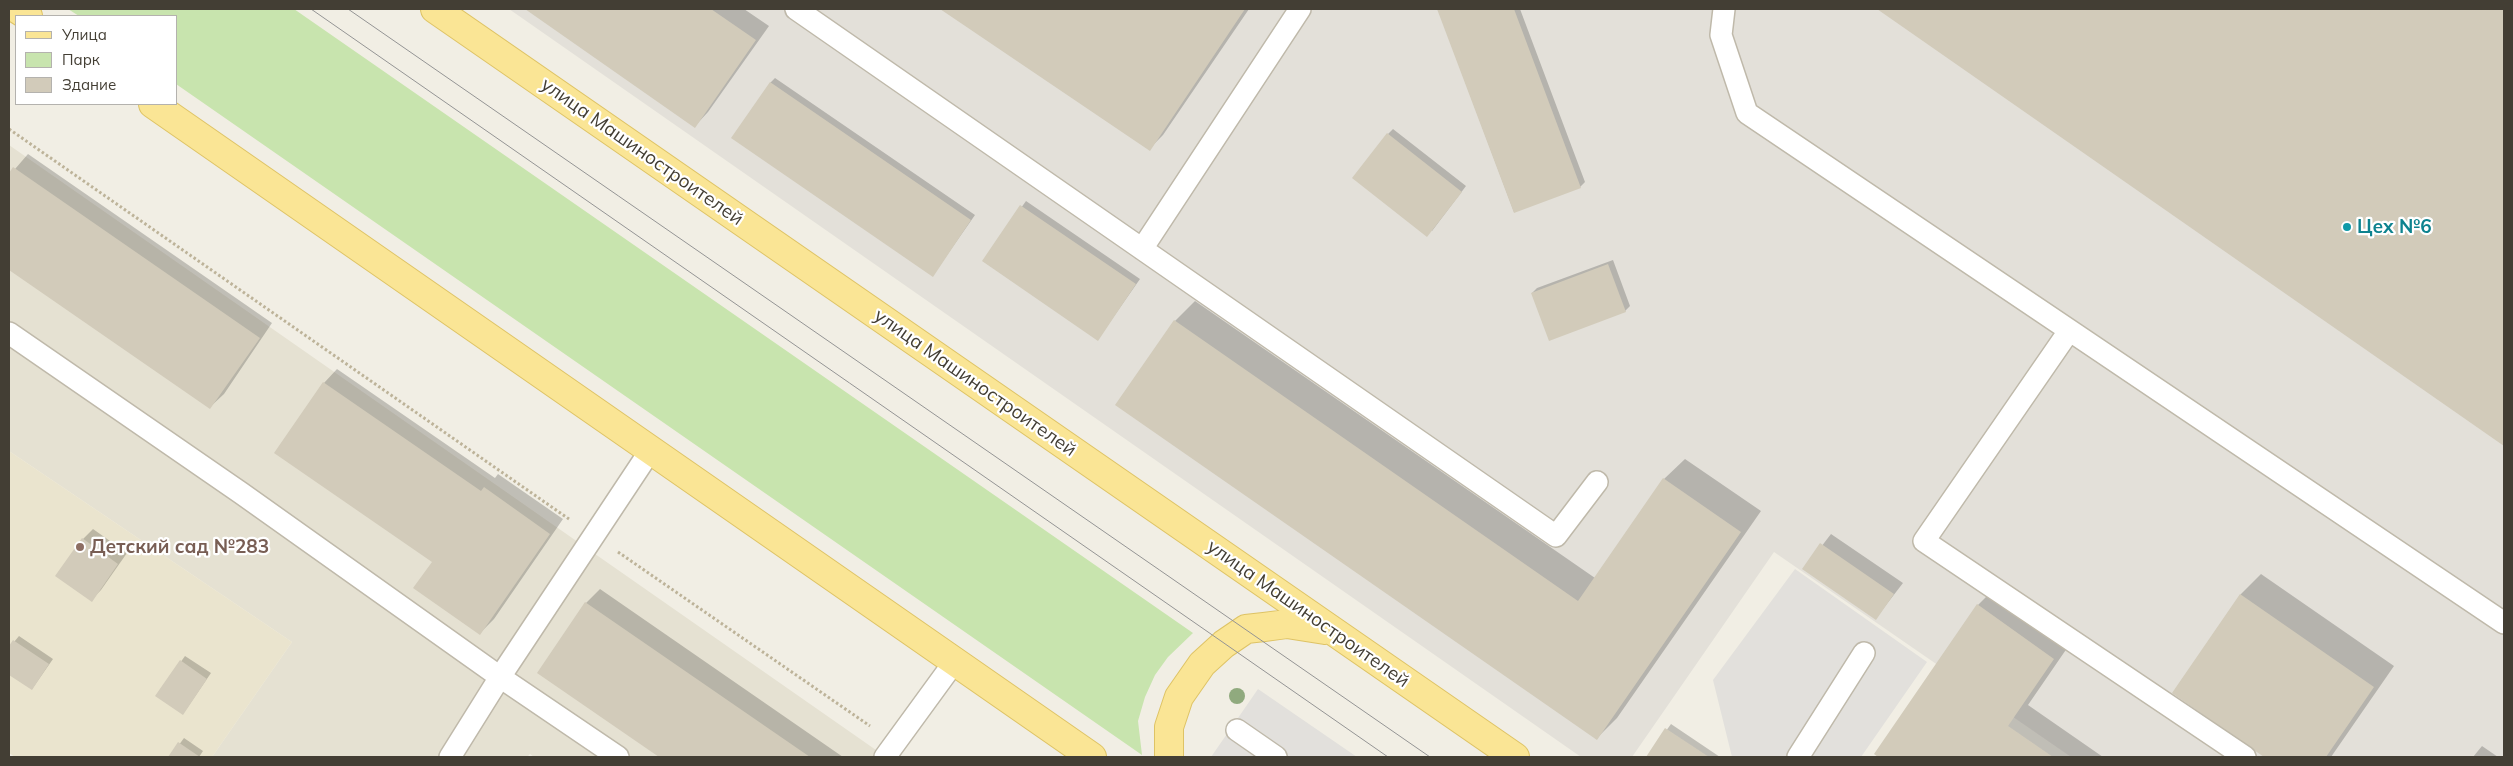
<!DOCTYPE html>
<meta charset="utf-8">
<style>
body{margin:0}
#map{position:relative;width:2513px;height:766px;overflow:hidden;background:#f1eee4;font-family:Mulish,sans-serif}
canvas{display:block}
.frame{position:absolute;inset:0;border:10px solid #433e34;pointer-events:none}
.legend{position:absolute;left:15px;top:15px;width:162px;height:90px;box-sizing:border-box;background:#fff;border:1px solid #b4b2ae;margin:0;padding:6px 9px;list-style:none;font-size:15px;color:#433e34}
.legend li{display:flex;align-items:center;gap:10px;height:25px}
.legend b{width:25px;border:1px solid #b4b2ae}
</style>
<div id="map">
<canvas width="2513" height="766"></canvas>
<div class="frame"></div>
<ul class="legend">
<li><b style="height:6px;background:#fae595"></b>Улица</li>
<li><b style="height:14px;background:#c8e4ae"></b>Парк</li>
<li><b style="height:14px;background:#d2cbba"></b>Здание</li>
</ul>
</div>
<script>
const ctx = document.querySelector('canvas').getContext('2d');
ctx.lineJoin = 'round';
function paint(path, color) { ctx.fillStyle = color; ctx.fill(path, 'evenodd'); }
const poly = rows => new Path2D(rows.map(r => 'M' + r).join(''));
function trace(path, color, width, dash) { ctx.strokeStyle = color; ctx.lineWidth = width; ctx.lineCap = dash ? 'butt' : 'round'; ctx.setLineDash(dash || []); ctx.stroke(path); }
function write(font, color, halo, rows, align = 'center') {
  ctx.font = font + ' Mulish,sans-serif'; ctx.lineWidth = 4.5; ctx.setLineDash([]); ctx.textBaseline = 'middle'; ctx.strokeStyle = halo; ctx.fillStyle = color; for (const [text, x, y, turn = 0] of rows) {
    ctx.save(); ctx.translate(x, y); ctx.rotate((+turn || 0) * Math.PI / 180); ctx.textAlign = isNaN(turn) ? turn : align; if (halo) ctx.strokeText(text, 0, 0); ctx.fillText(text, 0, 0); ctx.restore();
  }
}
paint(poly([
 [9,145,886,757,534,757,530,754,527,757,212,757,292,642,9,451]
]), '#e5e1d2');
paint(poly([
 [509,9,2504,9,2504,757,2071,757,1774,552,1632,757,1581,757]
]), '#e3e0d9');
paint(poly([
 [9,451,292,642,212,757,15,757,9,753]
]), '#eae4ce');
paint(poly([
 [68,9,294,9,1193,633,1168,657,1155,675,1145,697,1138,721,1142,755,176,84,176,16,79,16]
]), '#c8e4ae');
paint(poly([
 [1795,569,1927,662,1861,757,1732,757,1713,680],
 [1258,689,1357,757,1211,757]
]), '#e2e0dc');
paint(poly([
 [527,9,744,9,769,26,708,112,695,126],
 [942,9,1249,9,1163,135,1149,149],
 [1438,9,1520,9,1585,182,1580,187,1514,212],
 [1879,9,2504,9,2504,444],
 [775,78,975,215,933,275,770,83],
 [1393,129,1466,186,1432,231,1388,134],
 [28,154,272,323,224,394,210,407,9,268,9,176],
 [1026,201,1140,279,1098,339,983,261],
 [1613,260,1630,306,1625,311,1532,293,1537,288],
 [1195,301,1595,578,1664,479,1685,459,1761,511,1617,718,1597,738,1175,321],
 [337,369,495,478,498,474,563,519,494,619,480,633,324,383],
 [93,529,127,553,101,590,91,600,83,539],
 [1831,534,1903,583,1876,618,1804,569],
 [2261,574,2394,666,2331,757,2266,757,2173,693,2241,594],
 [1998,585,2074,638,2028,705,2103,757,1880,757,1875,754,1978,605],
 [600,589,843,757,662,757,539,672,586,603],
 [19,636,53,659,32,689,9,673,9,648],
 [185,656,211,673,187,708,157,695],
 [1671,724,1720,757,1647,757],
 [184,738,203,751,199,757,170,757],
 [2482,746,2498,757,2473,757]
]), '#0003');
paint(poly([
 [525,9,711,9,756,40,695,128],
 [940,9,1245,9,1150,151],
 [1437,9,1514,9,1581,188,1514,213],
 [1877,9,2504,9,2504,446],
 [770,82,971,220,933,277,731,138],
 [1387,133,1462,192,1427,237,1352,178],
 [13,167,260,338,210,409,9,270,9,173],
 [1020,205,1136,284,1098,341,982,261],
 [1608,264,1626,312,1549,341,1531,293],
 [1174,320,1578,601,1663,478,1741,532,1597,740,1115,405],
 [323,382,481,491,484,487,550,534,480,635,413,588,432,562,274,453],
 [82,538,118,564,92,602,55,576],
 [1820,543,1894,594,1876,620,1802,569],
 [2240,594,2374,687,2326,757,2264,757,2172,693],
 [585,602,810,757,659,757,537,673],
 [1977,604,2054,659,2008,726,2053,757,1878,757,1874,754],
 [13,640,49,664,32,690,9,675,9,646],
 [180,660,207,679,183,715,155,696],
 [1665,728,1709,757,1646,757],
 [178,742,200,757,168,757]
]), '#d2cbba');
const lane = poly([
 [796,9,1556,536,1597,482],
 [1724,9,1721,35,1747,113,2504,623],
 [1142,249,1300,9],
 [2069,331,1924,541,2245,757],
 [9,333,241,493,500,677,618,757],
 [1237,730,1276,757],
 [450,757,500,677,650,451],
 [885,757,955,661],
 [1798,757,1864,653]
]);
const primary = poly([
 [17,9,28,16],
 [435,9,1515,757],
 [153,104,1092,757],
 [1169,757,1169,727,1179,697,1202,664,1224,644,1246,629,1264,627,1287,624,1325,630]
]);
trace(lane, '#bfb9aa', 24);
trace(primary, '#dec365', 30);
trace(poly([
 [9,129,569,519],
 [618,552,870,726]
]), '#bdb399', 3, [2.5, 2.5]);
trace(lane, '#fff', 21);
trace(primary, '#fae595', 28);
trace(poly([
 [311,9,1388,757],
 [348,9,1430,757]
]), '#949494', 1);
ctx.fillStyle = '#90aa7e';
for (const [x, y] of [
 [1237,696]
]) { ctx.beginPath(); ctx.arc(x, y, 8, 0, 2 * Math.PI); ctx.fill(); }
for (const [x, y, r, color] of [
 [2347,227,5,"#0f9aa8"],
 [80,547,5,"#8d6e63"]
]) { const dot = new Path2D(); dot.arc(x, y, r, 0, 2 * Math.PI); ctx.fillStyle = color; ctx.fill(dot); trace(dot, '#fff', 2); }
write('19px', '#433e34', '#fff', [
 ["улица Машиностроителей",642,152,35],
 ["улица Машиностроителей",975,383,35],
 ["улица Машиностроителей",1308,614,35]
]);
write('bold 19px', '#0d838f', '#fff', [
 ["Цех №6",2357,227]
], 'left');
write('bold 19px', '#785e54', '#fff', [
 ["Детский сад №283",90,547]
], 'left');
</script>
